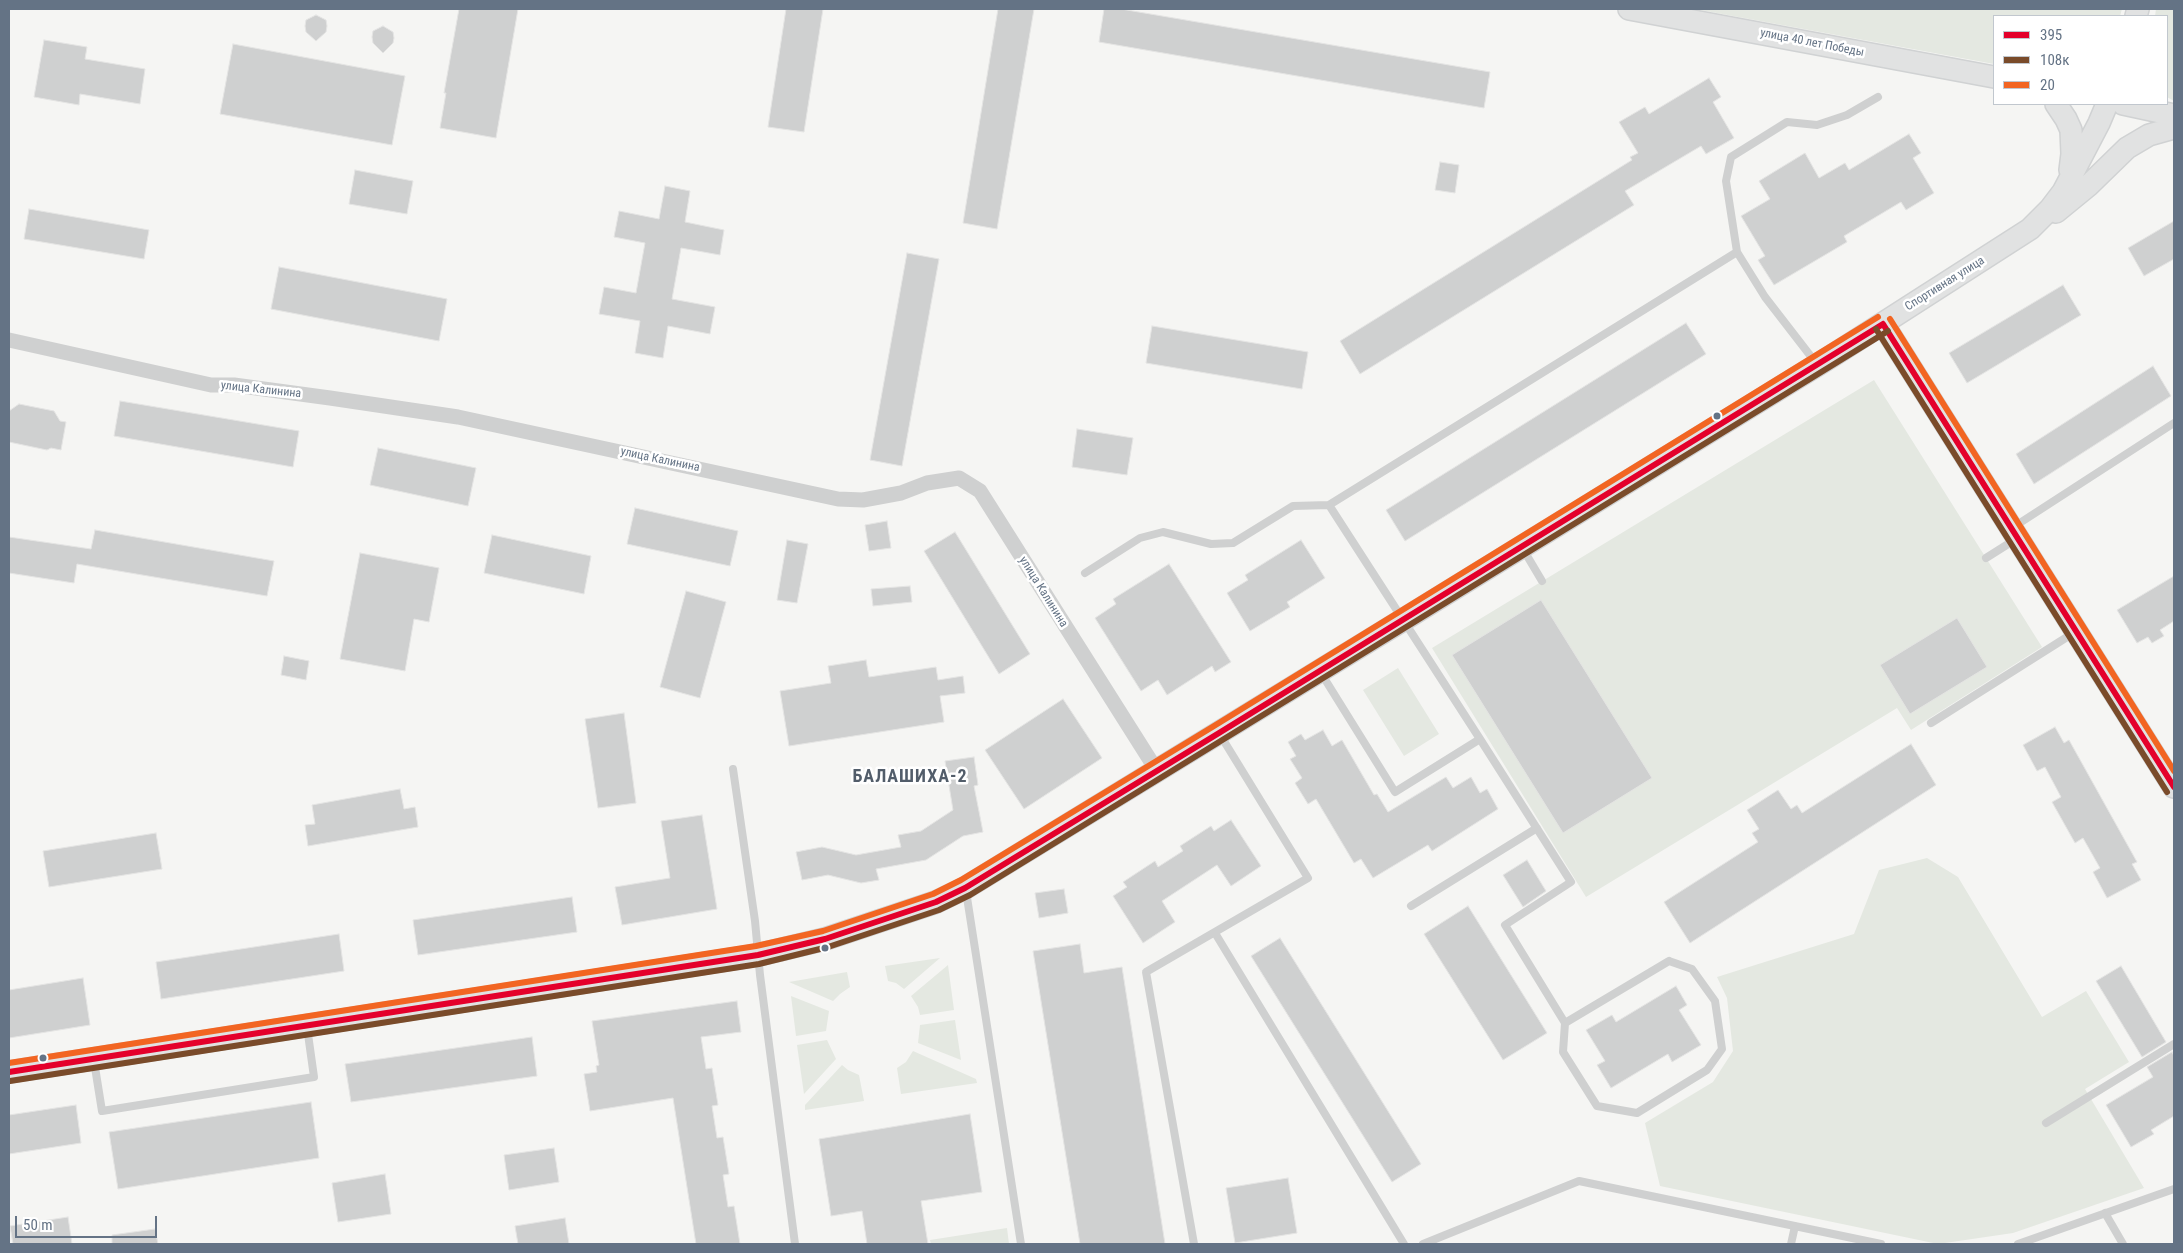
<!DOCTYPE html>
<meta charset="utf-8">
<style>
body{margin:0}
#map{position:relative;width:2183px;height:1253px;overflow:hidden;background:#f5f5f3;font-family:"Roboto Condensed",sans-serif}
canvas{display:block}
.frame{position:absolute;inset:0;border:10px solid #647385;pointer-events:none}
.legend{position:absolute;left:1993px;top:15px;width:175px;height:90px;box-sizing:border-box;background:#fff;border:1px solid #c1c7ce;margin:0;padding:6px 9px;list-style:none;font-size:15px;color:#647385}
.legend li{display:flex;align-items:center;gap:10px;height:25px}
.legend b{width:25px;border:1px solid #c1c7ce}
.scale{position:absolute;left:15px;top:1216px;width:142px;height:22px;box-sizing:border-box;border:2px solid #647385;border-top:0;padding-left:6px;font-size:15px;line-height:18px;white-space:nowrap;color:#647385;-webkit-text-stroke:4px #fff;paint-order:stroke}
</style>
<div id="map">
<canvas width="2183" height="1253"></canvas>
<div class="frame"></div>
<ul class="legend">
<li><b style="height:6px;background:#e4002b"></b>395</li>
<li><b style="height:6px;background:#7a4b2a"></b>108к</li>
<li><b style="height:6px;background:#f26522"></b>20</li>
</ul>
<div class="scale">50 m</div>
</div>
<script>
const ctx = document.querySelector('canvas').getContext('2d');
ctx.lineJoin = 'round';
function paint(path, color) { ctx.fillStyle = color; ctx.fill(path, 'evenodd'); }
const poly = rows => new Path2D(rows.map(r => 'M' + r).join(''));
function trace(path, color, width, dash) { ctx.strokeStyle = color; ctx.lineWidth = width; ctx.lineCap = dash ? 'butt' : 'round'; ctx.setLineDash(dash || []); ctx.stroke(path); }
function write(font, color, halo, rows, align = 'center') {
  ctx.font = font + ' "Roboto Condensed",sans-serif'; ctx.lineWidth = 5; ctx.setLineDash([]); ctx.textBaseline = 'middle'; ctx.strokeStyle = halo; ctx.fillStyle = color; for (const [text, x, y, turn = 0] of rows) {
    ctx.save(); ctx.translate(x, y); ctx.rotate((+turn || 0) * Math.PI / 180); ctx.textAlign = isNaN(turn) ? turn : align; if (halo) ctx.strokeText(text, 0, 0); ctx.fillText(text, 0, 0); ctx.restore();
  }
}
paint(poly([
 [1695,9,2122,9,2120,16,1994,16,1994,64],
 [2156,9,2174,9,2174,101,2167,97,2167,16,2155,16],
 [1874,380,2042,647,1911,730,1897,708,1586,897,1432,648],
 [1398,668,1439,734,1404,756,1363,690],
 [1927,858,1958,877,2042,1017,2086,991,2129,1062,2085,1089,2144,1188,2013,1233,1938,1244,1660,1186,1645,1123,1713,1082,1733,1051,1727,998,1717,977,1854,934,1879,870],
 [940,958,904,989,896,983,888,981,885,966],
 [948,965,954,1010,920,1015,918,1007,911,996],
 [847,972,850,987,840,994,833,1001,789,982],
 [791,996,829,1011,826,1031,796,1036],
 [955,1020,961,1060,918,1043,920,1025],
 [827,1040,836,1059,804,1094,797,1045],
 [913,1051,976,1079,977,1083,901,1094,897,1068,906,1062],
 [842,1065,848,1070,859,1075,864,1101,805,1110,805,1105],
 [1007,1228,1009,1244,931,1244,930,1240]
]), '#e4e8e1');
const building = poly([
 [459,9,518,9,496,138,440,128,446,93,444,93,459,9],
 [786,9,823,9,804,132,768,127,786,9],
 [998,9,1034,9,997,229,963,223,998,9],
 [1104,9,1121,9,1490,72,1484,108,1099,42,1104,9],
 [316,15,326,20,327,26,326,32,316,41,306,32,305,26,306,20,316,15],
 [383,26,393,32,394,38,393,43,383,53,373,43,372,37,373,31,383,26],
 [44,40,87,47,85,59,145,69,140,104,80,94,79,105,34,97,44,40],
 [233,44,405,76,392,145,220,114,233,44],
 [1709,78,1721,97,1713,102,1734,138,1706,154,1701,146,1625,191,1634,205,1360,374,1340,341,1632,160,1630,157,1638,153,1619,122,1645,107,1649,114,1709,78],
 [1909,134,1921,153,1913,158,1934,193,1906,210,1901,202,1844,236,1847,242,1774,285,1758,260,1765,256,1741,216,1770,199,1759,181,1805,153,1819,178,1845,163,1849,170,1909,134],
 [1440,162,1459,165,1455,193,1435,190,1440,162],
 [355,170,413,181,407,214,349,204,355,170],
 [665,186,690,191,685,222,724,230,720,255,681,248,672,299,715,307,710,334,668,326,663,358,635,353,640,321,599,314,604,287,636,293,645,243,614,237,619,211,659,219,665,186],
 [29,209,149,230,144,259,24,239,29,209],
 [2174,221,2174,259,2144,276,2128,248,2174,221],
 [907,253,939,259,902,466,870,460,907,253],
 [279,267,447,299,439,341,271,309,279,267],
 [2063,285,2081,315,1967,383,1949,353,2063,285],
 [1686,323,1706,354,1405,541,1386,510,1686,323],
 [1152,326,1308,352,1302,389,1146,363,1152,326],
 [2153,366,2171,396,2034,484,2016,454,2153,366],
 [120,401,299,431,293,467,114,436,120,401],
 [19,404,54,411,60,421,66,422,61,450,51,448,47,450,9,442,9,411,19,404],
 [1077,429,1133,438,1127,475,1072,467,1077,429],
 [378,448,476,468,468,506,370,485,378,448],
 [635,508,738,531,730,566,627,544,635,508],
 [887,521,891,548,869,551,865,525,887,521],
 [95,530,274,561,267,596,77,564,74,583,9,573,9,537,91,549,95,530],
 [955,532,1030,654,999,674,924,551,955,532],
 [492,535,591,556,584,594,484,573,492,535],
 [787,540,808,544,797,603,777,600,787,540],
 [1301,540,1325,578,1287,602,1290,607,1250,631,1227,593,1248,580,1245,575,1301,540],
 [360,553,439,568,429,622,414,619,405,671,340,659,360,553],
 [1169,564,1231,662,1215,672,1212,666,1167,695,1158,680,1141,691,1095,618,1116,604,1113,599,1169,564],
 [2174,576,2174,621,2160,630,2164,636,2152,643,2148,637,2137,643,2117,610,2174,576],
 [910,586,912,602,873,606,871,589,910,586],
 [686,591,726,602,700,698,660,687,686,591],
 [1541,600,1652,778,1563,833,1452,655,1541,600],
 [1957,618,1987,667,1910,714,1880,665,1957,618],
 [284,656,309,661,306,680,281,675,284,656],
 [866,660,869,677,936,667,938,680,963,676,965,693,940,696,944,722,789,746,780,691,831,683,828,666,866,660],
 [1063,699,1102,758,1024,809,985,750,1063,699],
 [624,713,636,803,598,808,585,719,624,713],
 [2055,727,2064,743,2069,740,2137,862,2132,864,2141,880,2107,898,2093,872,2100,868,2083,838,2075,843,2052,802,2061,797,2045,767,2037,771,2023,745,2055,727],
 [1323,730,1332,746,1342,740,1374,795,1377,794,1388,812,1446,777,1453,788,1471,777,1480,793,1487,789,1498,809,1432,851,1428,845,1373,878,1361,859,1354,863,1316,799,1308,804,1295,783,1302,778,1290,759,1296,756,1288,742,1301,734,1305,740,1323,730],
 [1911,744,1936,785,1690,943,1664,902,1758,842,1752,833,1759,829,1747,810,1778,790,1791,809,1797,805,1802,813,1911,744],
 [974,757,978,785,974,786,983,832,963,836,926,860,876,869,879,880,861,883,828,875,802,880,796,852,822,847,856,855,901,847,898,835,921,831,953,810,945,761,974,757],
 [400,789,404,809,415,807,418,827,308,846,305,825,315,824,312,805,400,789],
 [702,815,717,909,622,925,615,887,670,878,661,821,702,815],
 [1231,820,1261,866,1231,886,1217,865,1162,901,1175,922,1143,943,1113,896,1127,887,1123,882,1155,861,1158,867,1183,851,1180,846,1211,826,1214,831,1231,820],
 [156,833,162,869,49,887,43,851,156,833],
 [1527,860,1546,891,1523,907,1503,875,1527,860],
 [1064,889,1068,913,1039,918,1035,893,1064,889],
 [572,897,577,932,418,955,413,920,572,897],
 [1468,906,1547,1033,1503,1060,1424,934,1468,906],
 [339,934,344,971,161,999,156,962,339,934],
 [1280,938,1421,1164,1392,1182,1251,956,1280,938],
 [1080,944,1084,973,1122,967,1165,1244,1080,1244,1033,951,1080,944],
 [2121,966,2166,1042,2142,1057,2096,981,2121,966],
 [83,978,90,1025,9,1038,9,990,83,978],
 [1676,986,1687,1005,1679,1010,1701,1045,1672,1062,1668,1054,1611,1088,1597,1065,1605,1061,1586,1030,1612,1015,1616,1022,1676,986],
 [737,1001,741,1032,701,1037,706,1069,712,1068,718,1105,712,1106,717,1138,723,1137,729,1174,723,1175,728,1207,734,1206,740,1244,696,1244,673,1098,590,1111,584,1074,597,1072,596,1066,599,1065,592,1021,737,1001],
 [532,1037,537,1076,351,1102,345,1064,532,1037],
 [2172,1052,2174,1056,2174,1116,2151,1130,2154,1134,2131,1147,2106,1105,2153,1077,2147,1067,2172,1052],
 [311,1102,319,1158,118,1189,109,1132,311,1102],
 [76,1105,81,1143,9,1154,9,1115,76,1105],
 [970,1114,982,1192,921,1201,928,1244,867,1244,862,1211,831,1216,819,1139,970,1114],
 [554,1148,559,1182,509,1190,504,1155,554,1148],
 [385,1174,391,1214,338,1222,332,1183,385,1174],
 [1288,1178,1297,1233,1235,1243,1226,1188,1288,1178],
 [68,1217,72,1244,13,1244,10,1226,68,1217],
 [565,1218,569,1244,518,1244,515,1226,565,1218],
 [155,1229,158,1244,112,1244,112,1235,155,1229]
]);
paint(building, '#cfd0d0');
trace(building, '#e4e4e3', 1);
const secondary = poly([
 [1629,9,1994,77],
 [2136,16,2138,9],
 [2056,104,2066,119,2071,130,2072,154,2070,170],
 [2123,104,2174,115],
 [2056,212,2089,185,2127,148,2149,135,2174,128],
 [1883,324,2174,787],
 [9,1072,758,955,825,939,936,902,965,888,1403,620,1832,356,2030,229,2050,209,2063,192,2099,123,2107,104]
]);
trace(secondary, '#d0d2d3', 24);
trace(poly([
 [1816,363,1765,297,1737,252,1726,181,1731,157,1787,122,1817,125,1847,115,1878,97],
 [1329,505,1737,252],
 [2012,528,2174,423],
 [1523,549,1542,581],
 [1986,558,2016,539],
 [1085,573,1140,538,1163,532,1211,544,1233,543,1293,506,1329,505,1480,739,1395,792,1321,673],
 [1931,723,2075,632],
 [1480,739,1571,882,1505,925,1565,1023],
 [733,769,755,921,760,975,795,1244],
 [966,891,1021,1244],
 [1411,906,1537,828],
 [1215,933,1404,1244],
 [1669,961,1692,969,1715,1001,1722,1049,1707,1070,1637,1113,1597,1106,1563,1052,1565,1023,1669,961],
 [94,1061,102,1111,314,1077,307,1027],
 [2046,1123,2174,1044],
 [2105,1213,2123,1244],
 [1194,1244,1146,972,1308,878,1219,733],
 [1423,1244,1579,1181,1881,1244],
 [1791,1244,1795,1226],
 [2018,1244,2174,1189]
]), '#cfd0d0', 8);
trace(poly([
 [9,340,211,385,234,385,330,398,458,417,838,499,863,500,901,493,927,483,959,478,980,491,1157,771]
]), '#cfd0d0', 15);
trace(secondary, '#e1e2e2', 21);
trace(poly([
 [1883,324,2174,787],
 [9,1072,758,955,825,939,936,902,965,888,1219,733,1883,324]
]), '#e4002b', 6);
trace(poly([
 [1876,329,2167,792],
 [10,1081,759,964,828,947,939,910,970,895,1888,331]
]), '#7a4b2a', 6);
trace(poly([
 [1890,319,2174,771],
 [9,1063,756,946,823,931,933,894,961,880,1214,726,1878,317]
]), '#f26522', 6);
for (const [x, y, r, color] of [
 [1717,416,4.5,"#647385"],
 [825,948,4.5,"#647385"],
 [43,1058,4.5,"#647385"]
]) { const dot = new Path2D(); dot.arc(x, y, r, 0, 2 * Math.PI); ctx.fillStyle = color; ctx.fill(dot); trace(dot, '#fff', 2); }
write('12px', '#647385', '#fff', [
 ["улица 40 лет Победы",1812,43,11],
 ["Спортивная улица",1945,284,-32],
 ["улица Калинина",261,390,6],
 ["улица Калинина",660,460,12],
 ["улица Калинина",1043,592,58]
]);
ctx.letterSpacing = '1px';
write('bold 18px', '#525d6a', '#fff', [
 ["БАЛАШИХА-2",910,777]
]);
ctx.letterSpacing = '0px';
</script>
